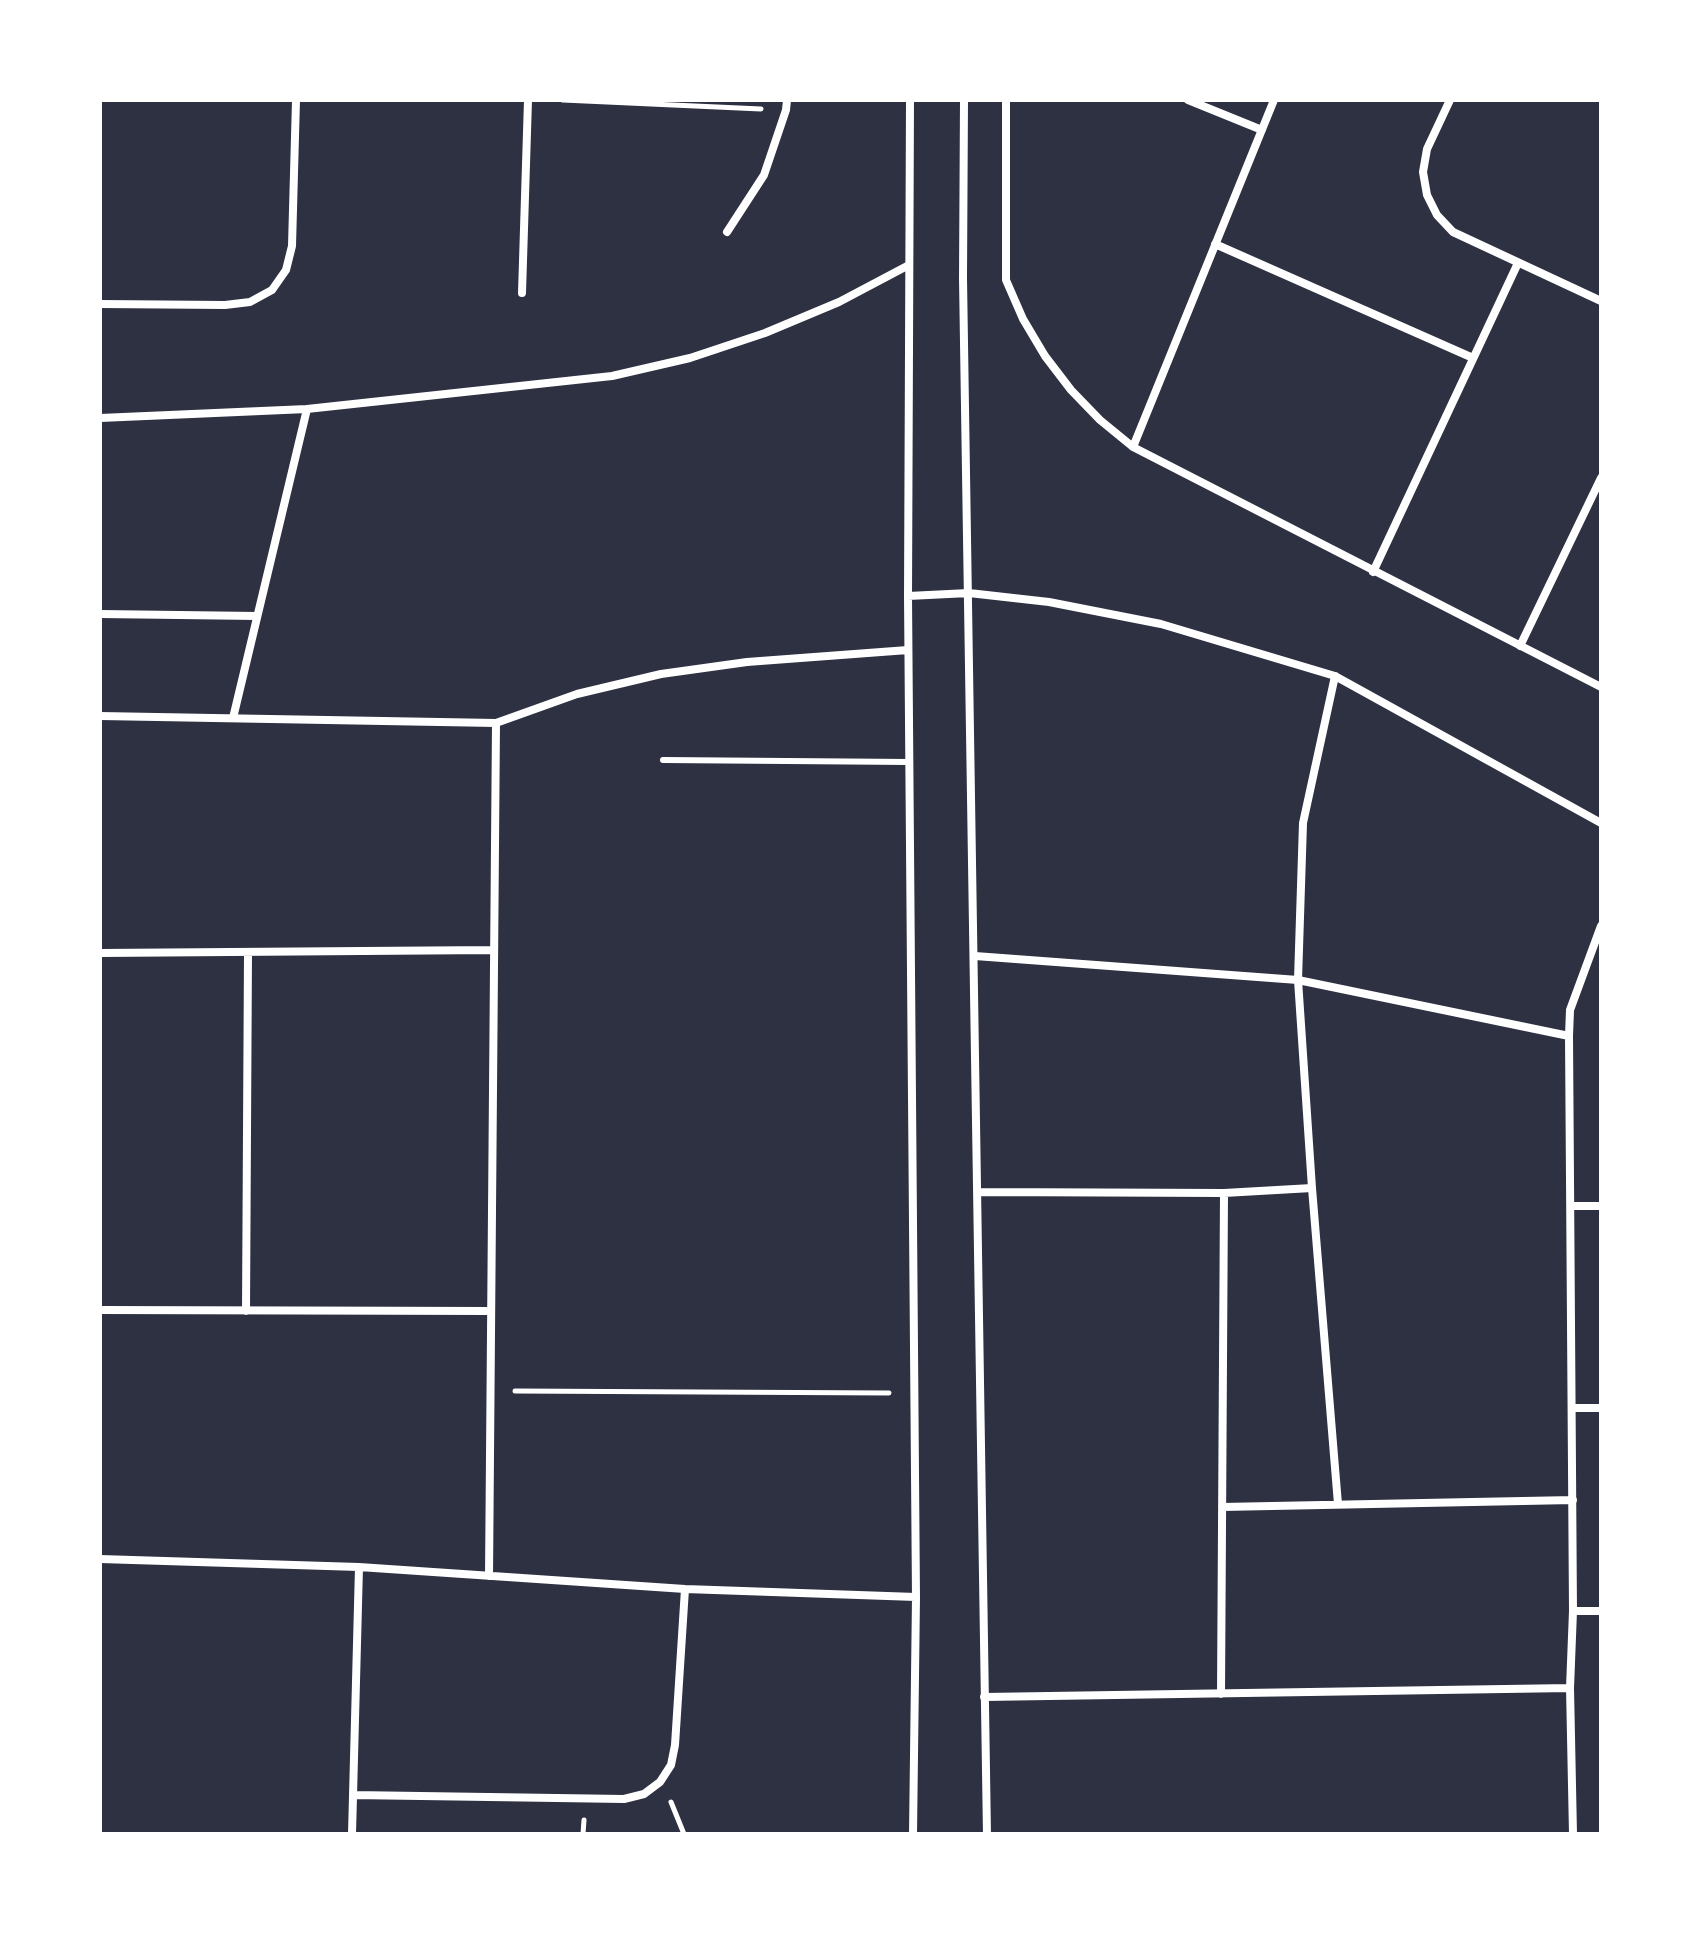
<!DOCTYPE html>
<style>
body{margin:0}
#map{position:relative;width:1701px;height:1934px;overflow:hidden;background:#2d3142;font-family:"Public Sans",sans-serif}
canvas{display:block}
.frame{position:absolute;inset:0;border:102px solid #fff;pointer-events:none}
</style>
<div id="map">
<canvas width="1701" height="1934"></canvas>
<div class="frame"></div>
</div>
<script>
const ctx = document.querySelector('canvas').getContext('2d');
ctx.lineJoin = 'round';
const poly = rows => new Path2D(rows.map(r => 'M' + r).join(''));
function trace(path, color, width, dash) { ctx.strokeStyle = color; ctx.lineWidth = width; ctx.lineCap = dash ? 'butt' : 'round'; ctx.setLineDash(dash || []); ctx.stroke(path); }
trace(poly([
 [563,100,761,109],
 [515,1391,889,1393],
 [671,1802,684,1834],
 [583,1834,584,1820]
]), '#fff', 5);
trace(poly([
 [663,760,909,762]
]), '#fff', 6);
trace(poly([
 [910,100,908,596,916,1597,913,1834],
 [964,100,963,278,987,1834],
 [1006,100,1006,280,1023,319,1045,356,1071,390,1100,420,1133,447,1601,687],
 [1188,100,1262,130],
 [1450,100,1427,149,1423,172,1427,195,1437,215,1453,232,1601,301],
 [727,232,764,175,786,110,787,100],
 [1215,244,1473,358],
 [522,293,528,100],
 [100,304,225,305,250,302,272,290,286,270,292,246,296,100],
 [100,418,307,409,612,376,690,358,765,333,839,302,909,265],
 [1133,447,1274,100],
 [1373,572,1518,263],
 [908,596,969,593,1049,602,1161,624,1335,676,1601,823],
 [100,614,257,616],
 [1520,646,1601,478],
 [1335,676,1303,823,1298,980,1312,1188,1338,1504],
 [100,716,496,723,577,694,661,674,747,662,908,650],
 [233,718,307,409],
 [100,953,493,950],
 [975,956,1298,980,1569,1036],
 [979,1192,1224,1193,1312,1188],
 [1571,1206,1601,1206],
 [100,1310,491,1311],
 [246,1311,248,952],
 [1572,1408,1601,1408],
 [1222,1507,1573,1500],
 [100,1559,359,1567,685,1589,916,1597],
 [489,1576,496,723],
 [1573,1611,1601,1611],
 [1221,1694,1224,1193],
 [984,1697,1570,1688],
 [353,1795,624,1799,644,1794,660,1782,671,1765,675,1745,685,1589],
 [352,1834,359,1567],
 [1573,1834,1570,1688,1573,1611,1569,1036,1570,1010,1601,926]
]), '#fff', 8);
</script>
